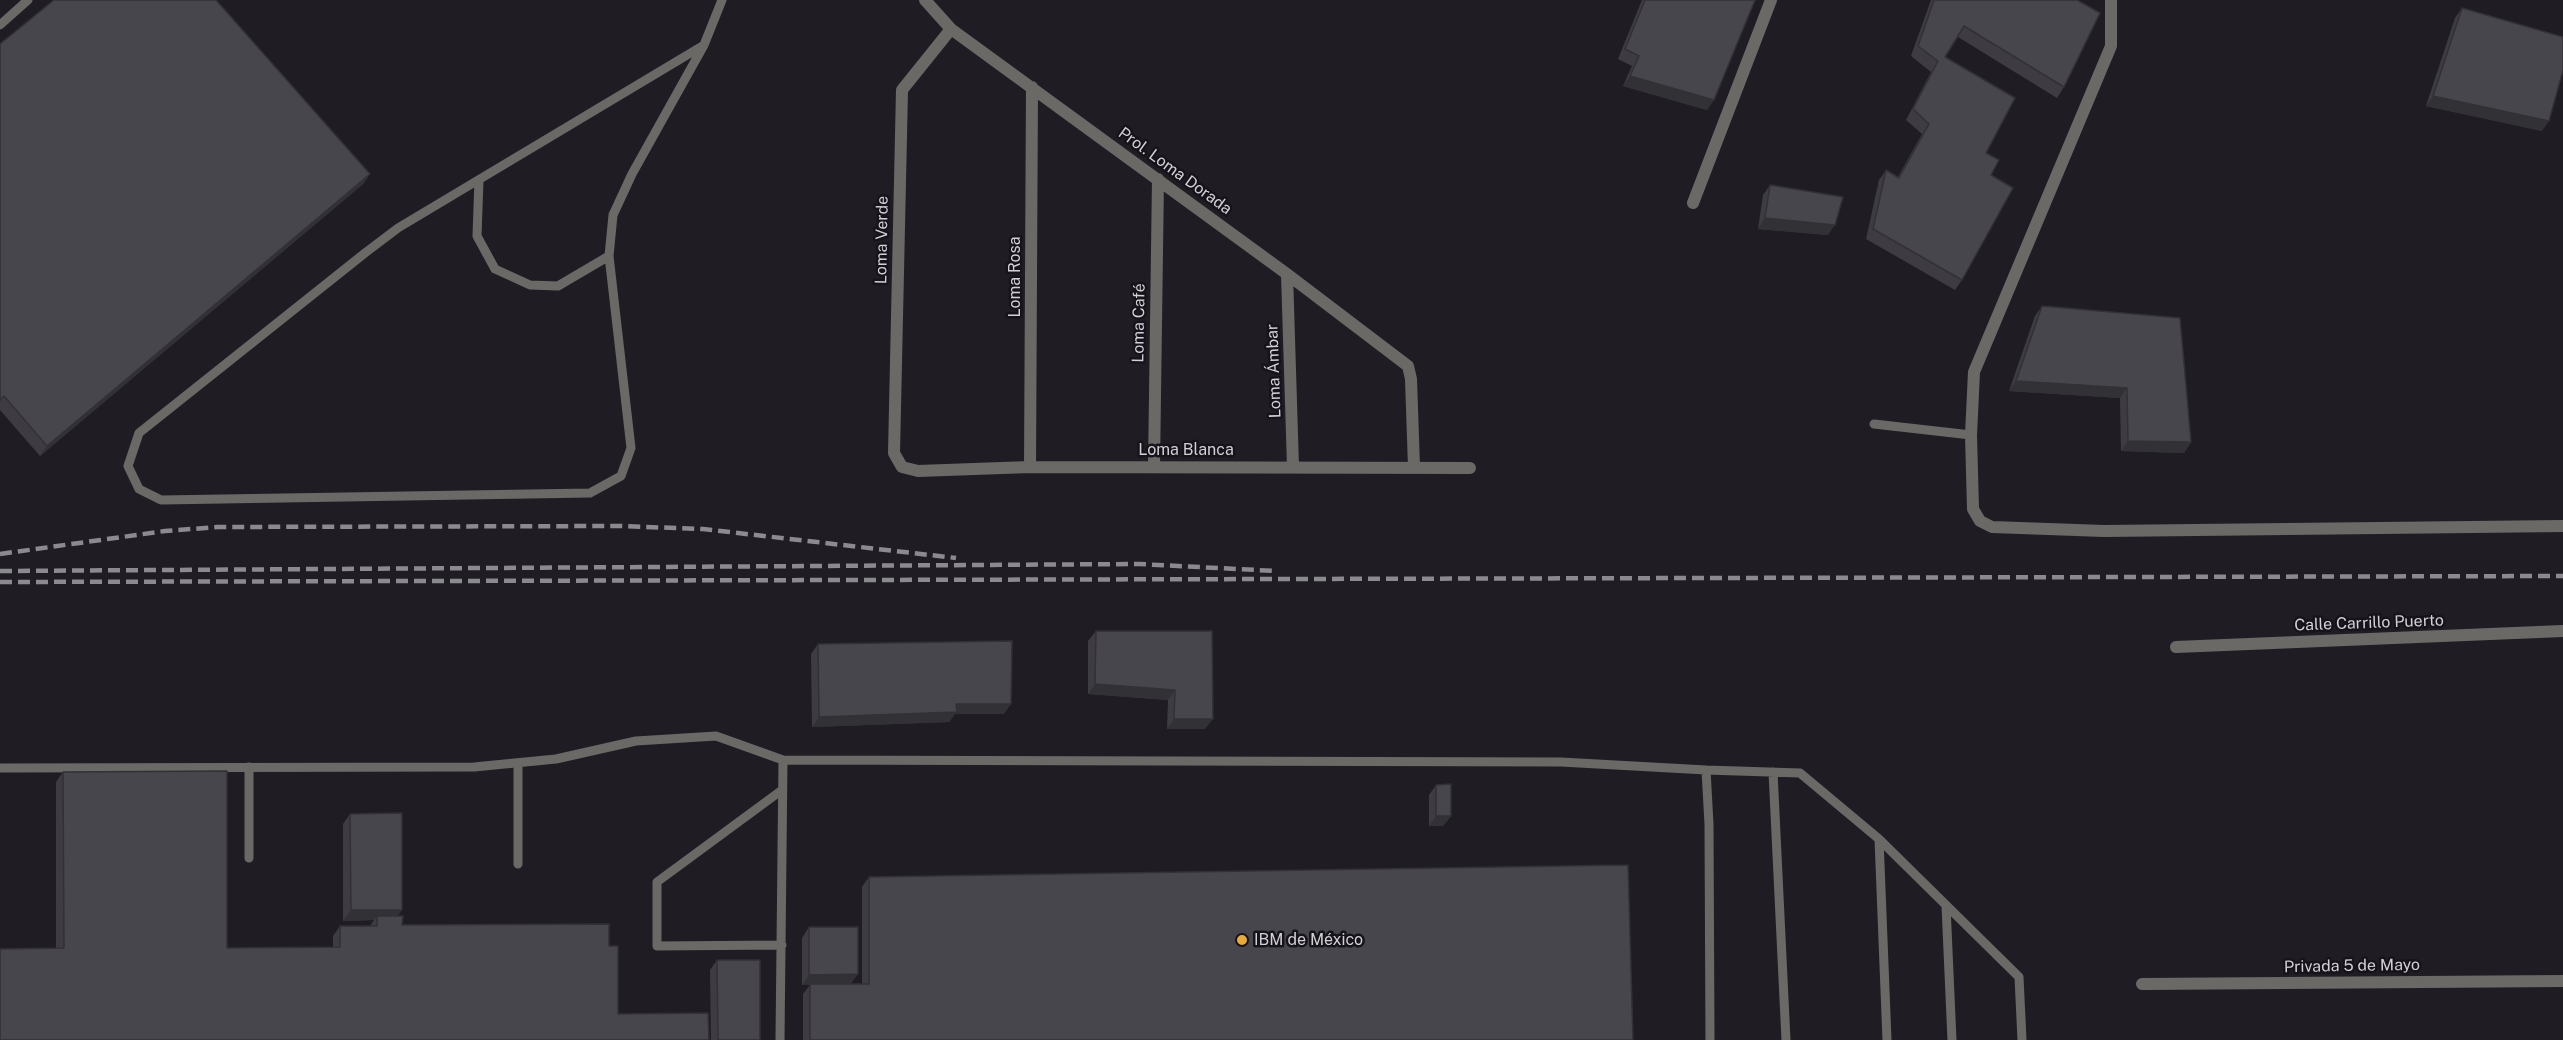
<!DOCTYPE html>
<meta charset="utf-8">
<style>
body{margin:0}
canvas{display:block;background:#1f1d23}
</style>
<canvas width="2563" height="1040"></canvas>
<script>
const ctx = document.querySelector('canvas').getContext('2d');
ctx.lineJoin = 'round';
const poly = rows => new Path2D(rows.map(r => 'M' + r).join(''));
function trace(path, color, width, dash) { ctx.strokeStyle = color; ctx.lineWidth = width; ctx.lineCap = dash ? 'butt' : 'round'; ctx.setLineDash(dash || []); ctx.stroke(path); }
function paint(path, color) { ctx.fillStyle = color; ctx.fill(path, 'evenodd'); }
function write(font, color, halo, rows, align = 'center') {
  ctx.font = font + ' "Public Sans",sans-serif'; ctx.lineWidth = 5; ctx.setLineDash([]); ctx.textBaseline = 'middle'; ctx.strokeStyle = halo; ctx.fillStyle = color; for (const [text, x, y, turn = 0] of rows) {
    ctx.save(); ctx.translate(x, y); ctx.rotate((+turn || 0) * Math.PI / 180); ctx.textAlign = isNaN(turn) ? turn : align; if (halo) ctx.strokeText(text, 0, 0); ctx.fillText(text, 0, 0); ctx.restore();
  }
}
trace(poly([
 [0,25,28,0],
 [704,45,398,228,365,253,139,433,128,466,139,489,161,500,590,493,621,476,631,448,609,256,613,215,632,174,704,45,722,0],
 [479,180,477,236,495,269,530,285,558,286,609,256],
 [1874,424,1971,435],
 [518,763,518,864],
 [0,768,474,767,556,759,636,741,716,736,783,760,1561,762,1706,770,1709,824,1710,1040],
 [1706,770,1800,773,1879,839,2019,977,2022,1040],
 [1773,772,1786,1040],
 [1879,839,1887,1040],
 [249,858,249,767],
 [1946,906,1952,1040],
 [782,945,657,946,657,882,782,790],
 [780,1040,783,760]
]), '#6b6966', 9);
trace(poly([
 [925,0,951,29,1287,274,1408,366,1411,379,1414,467],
 [2111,0,2111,46,1974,372,1971,435,1973,509,1980,521,1992,527,2104,531,2563,526],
 [951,29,902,90,894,453,902,467,918,471,1030,467,1470,468],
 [1693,203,1771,0],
 [1287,274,1293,467],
 [1030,467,1032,87],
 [1154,467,1158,179],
 [2176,647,2563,631],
 [2142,984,2563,981]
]), '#6b6966', 12);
trace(poly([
 [0,554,165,531,218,527,619,526,703,529,956,558],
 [0,571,1139,564,1276,571],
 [0,582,2563,576]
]), '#8b8a8f', 4.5, [12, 6]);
paint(poly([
 [1642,0,1755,0,1707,110,1623,86,1632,66,1618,59],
 [1931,0,2077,0,2064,87,2057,98,1958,37,1945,57,1986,153,1991,175,1962,280,1955,290,1866,239,1879,180,1886,170,1898,177,1922,134,1906,120,1931,72,1911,56],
 [2462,8,2542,131,2426,106,2455,18],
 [0,44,370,174,363,184,40,456,0,410],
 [1770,185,1828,235,1758,229,1763,195],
 [2042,306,2191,442,2184,453,2121,451,2120,398,2009,391,2035,316],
 [1096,631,1212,631,1205,729,1167,729,1168,700,1088,694,1088,641],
 [818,644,1004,714,955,714,949,722,812,727,811,654],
 [63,772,227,948,333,947,333,936,340,926,370,926,374,920,343,921,343,824,350,814,402,925,609,946,618,1014,709,1040,56,948,56,782],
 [1436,785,1451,816,1443,826,1429,826,1429,795],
 [869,877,1633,1040,803,1040,803,994,810,985,802,985,802,938,809,927,851,984,862,984,862,887],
 [717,960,760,1040,711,1040,710,970]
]), '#3e3c42');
paint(poly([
 [1630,76,1714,100,1707,110,1623,86],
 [2433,96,2549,121,2542,131,2426,106],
 [370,174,363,184,40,456,47,446],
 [1765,218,1835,225,1828,235,1758,229],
 [2016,381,2127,388,2120,398,2009,391],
 [2128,441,2191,442,2184,453,2121,451],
 [1095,684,1175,690,1168,700,1088,694],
 [956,704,1011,704,1004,714,955,714,949,722,812,727,819,717],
 [1174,719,1213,719,1205,729,1167,729],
 [1436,816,1451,816,1443,826,1429,826],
 [351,910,402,910,395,920,377,916,374,920,343,921],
 [858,974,851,984,802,985,809,975]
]), '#323136');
const building = poly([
 [54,0,216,0,370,174,47,446,4,396,0,400,0,44,54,0],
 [1645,0,1755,0,1714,100,1630,76,1639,56,1625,49,1645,0],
 [1934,0,2077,0,2100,13,2064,87,1964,26,1945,57,2015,98,1986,153,1999,160,1991,175,2013,188,1962,280,1873,229,1886,170,1899,178,1929,124,1913,109,1938,61,1918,46,1934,0],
 [2462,8,2563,37,2563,70,2549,121,2433,96,2462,8],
 [1770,185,1843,197,1835,225,1765,218,1770,185],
 [2042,306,2180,318,2191,442,2128,441,2127,388,2016,381,2042,306],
 [1096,631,1212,631,1213,719,1174,719,1175,690,1095,684,1096,631],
 [1012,641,1011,704,956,704,957,712,819,717,818,644,1012,641],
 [227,771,227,948,340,947,340,926,377,926,377,916,403,916,402,925,609,924,609,946,618,946,618,1014,708,1013,709,1040,0,1040,0,949,64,948,63,772,227,771],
 [1451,784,1451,816,1436,816,1436,785,1451,784],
 [402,813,402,910,351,910,350,814,402,813],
 [1628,865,1633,1040,810,1040,810,984,869,984,869,877,1628,865],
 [809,927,858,927,858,974,809,975,809,927],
 [717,960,760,960,760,1040,718,1040,717,960]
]);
paint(building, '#48464d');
trace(building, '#323136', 1.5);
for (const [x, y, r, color] of [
 [1242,940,6,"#e9ab38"]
]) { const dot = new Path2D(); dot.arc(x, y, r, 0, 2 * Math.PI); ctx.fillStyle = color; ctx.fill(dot); trace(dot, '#16141a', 2); }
write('16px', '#d1d0d5', '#16141a', [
 ["Prol. Loma Dorada",1175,171,36],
 ["Loma Verde",882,240,-89],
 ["Loma Rosa",1015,277,-90],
 ["Loma Café",1139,323,-89],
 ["Loma Ámbar",1274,371,-92],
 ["Loma Blanca",1186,450],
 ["Calle Carrillo Puerto",2369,623,-2],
 ["Privada 5 de Mayo",2352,966,-1]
]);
write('16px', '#d1d0d5', '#16141a', [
 ["IBM de México",1254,940]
], 'left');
</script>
